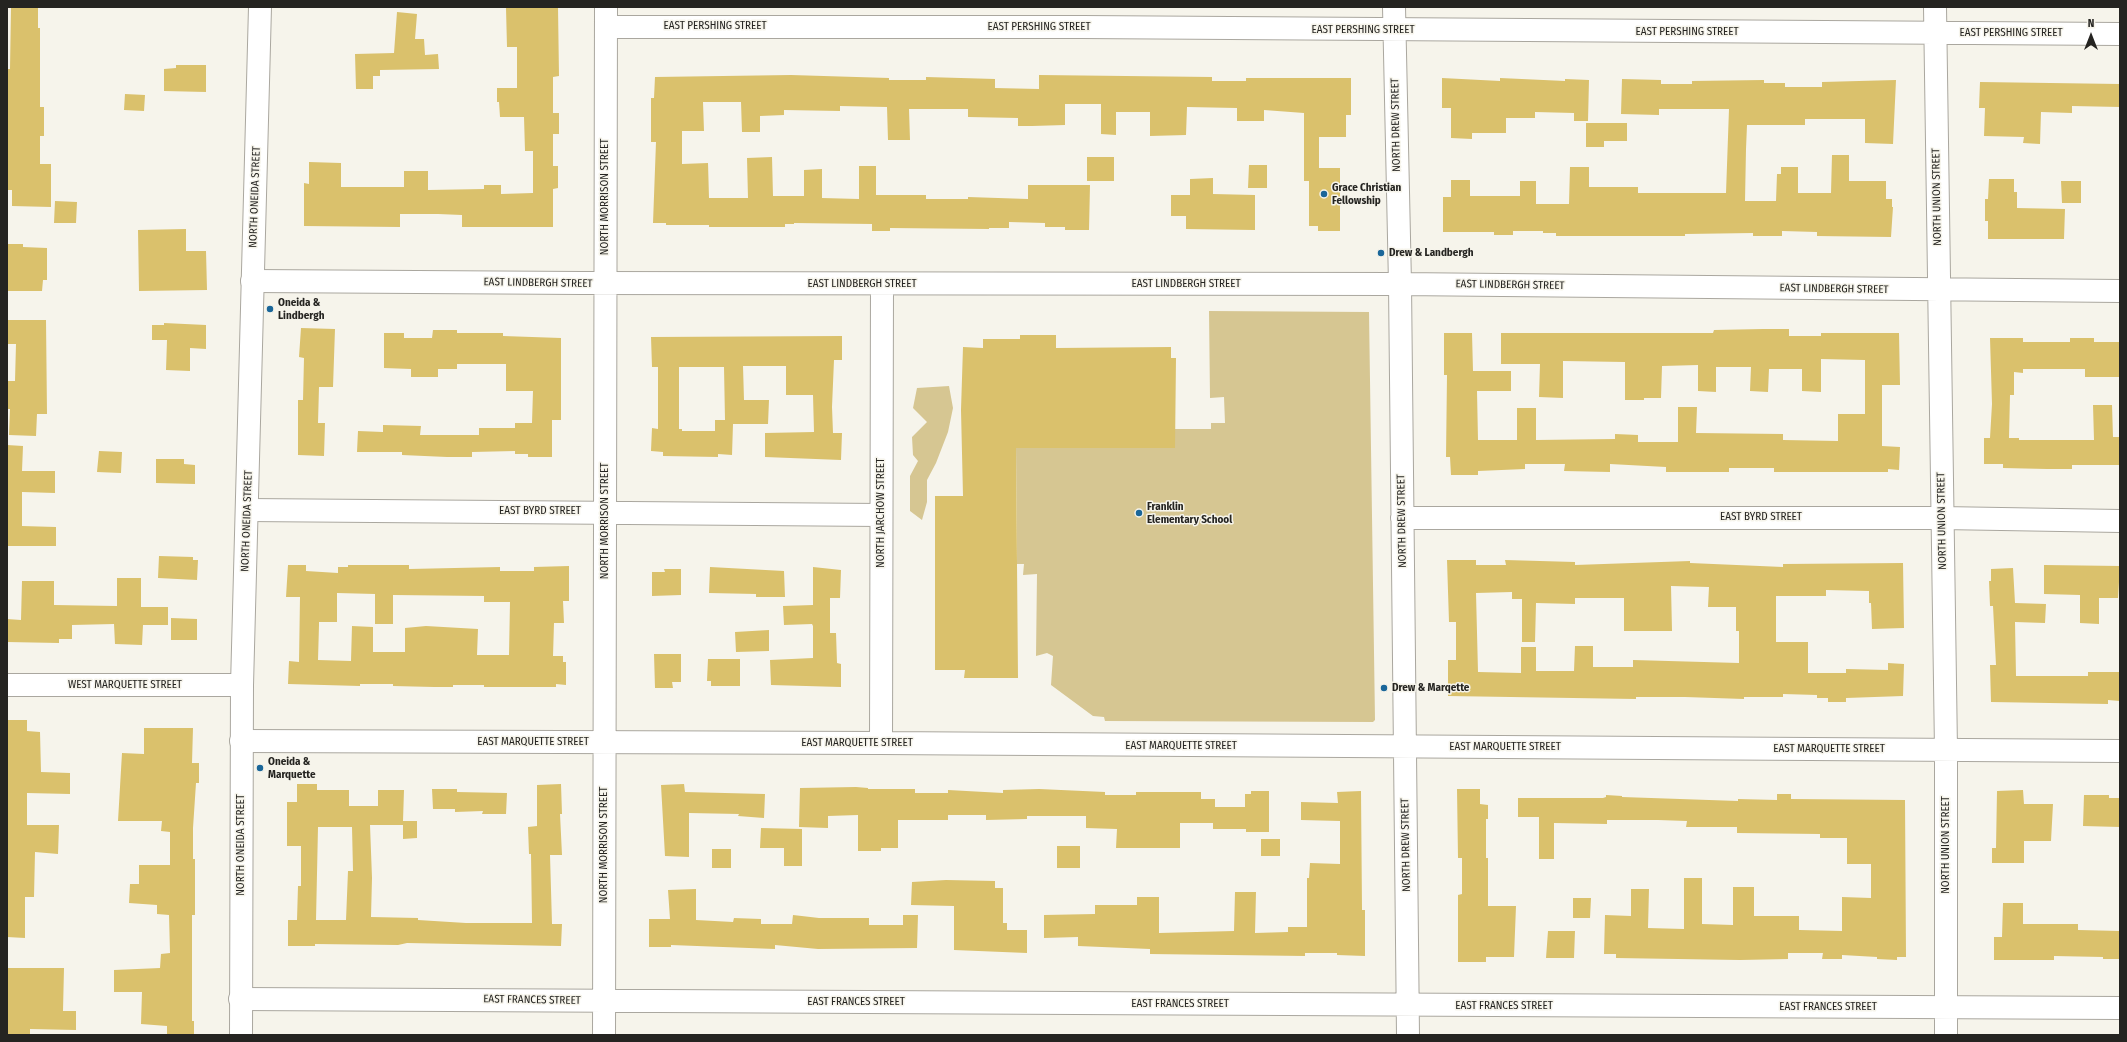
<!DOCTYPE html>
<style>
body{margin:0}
#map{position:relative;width:2127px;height:1042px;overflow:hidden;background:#f6f4eb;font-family:"Fira Sans Condensed",sans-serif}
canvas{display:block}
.frame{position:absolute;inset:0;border:8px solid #252421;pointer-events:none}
.north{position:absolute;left:2071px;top:16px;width:40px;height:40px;-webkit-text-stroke:3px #f6f4eb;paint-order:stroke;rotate:0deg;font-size:11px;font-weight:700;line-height:16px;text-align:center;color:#252421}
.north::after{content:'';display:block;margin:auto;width:14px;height:18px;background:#252421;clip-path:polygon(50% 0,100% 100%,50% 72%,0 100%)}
</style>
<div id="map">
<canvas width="2127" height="1042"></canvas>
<div class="frame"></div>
<div class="north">N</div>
</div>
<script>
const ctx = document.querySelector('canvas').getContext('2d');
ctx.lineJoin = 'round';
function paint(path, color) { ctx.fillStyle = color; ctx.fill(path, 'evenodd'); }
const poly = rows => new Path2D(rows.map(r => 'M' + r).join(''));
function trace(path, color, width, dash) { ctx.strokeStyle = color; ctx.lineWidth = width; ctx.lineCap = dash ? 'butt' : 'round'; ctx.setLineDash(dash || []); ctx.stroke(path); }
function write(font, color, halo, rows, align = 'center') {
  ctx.font = font + ' "Fira Sans Condensed",sans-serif'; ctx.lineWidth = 3; ctx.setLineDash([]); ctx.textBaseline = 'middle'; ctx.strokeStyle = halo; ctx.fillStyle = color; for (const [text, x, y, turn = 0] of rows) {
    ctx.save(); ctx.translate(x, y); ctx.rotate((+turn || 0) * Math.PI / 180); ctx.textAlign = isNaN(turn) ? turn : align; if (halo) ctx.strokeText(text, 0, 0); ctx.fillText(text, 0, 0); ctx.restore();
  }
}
paint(poly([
 [1209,311,1369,312,1375,720,1373,722,1105,721,1104,717,1093,716,1051,685,1053,656,1047,653,1036,656,1037,574,1023,575,1024,564,1017,564,1016,448,1175,448,1175,429,1211,429,1211,423,1225,423,1224,397,1210,398],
 [949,386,953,408,948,432,936,463,927,480,927,502,922,520,910,511,910,476,918,461,913,455,912,437,927,422,913,408,917,388]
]), '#d6c692');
paint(poly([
 [11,7,38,7,38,28,40,28,40,107,44,107,44,136,40,136,40,164,51,164,51,207,12,206,12,190,7,190,7,69,10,69],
 [558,7,559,76,553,77,553,113,559,113,559,134,553,134,553,166,558,166,558,188,553,189,553,227,462,227,462,215,438,214,400,214,400,227,304,226,304,183,309,184,309,162,341,163,341,187,404,187,404,171,428,171,428,190,484,189,484,185,501,185,501,194,533,193,533,151,525,151,524,117,500,117,499,102,497,102,497,88,517,88,517,47,507,47,506,8],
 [397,12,417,14,415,39,424,39,425,55,438,54,439,69,380,70,380,76,373,76,373,89,356,89,355,54,394,53],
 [176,65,206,65,206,92,164,91,164,69,176,68],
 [791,75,889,78,889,80,926,80,926,77,995,79,995,88,1039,89,1039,75,1212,77,1212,81,1246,81,1246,78,1351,78,1351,115,1346,115,1346,137,1319,137,1319,168,1340,168,1340,231,1318,231,1318,226,1309,226,1309,181,1304,181,1304,113,1264,110,1264,121,1237,121,1237,108,1187,107,1186,135,1150,136,1150,112,1116,112,1116,135,1101,134,1101,104,1065,104,1065,125,1032,126,1018,126,1018,118,968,117,968,109,909,109,910,140,888,140,887,107,840,106,840,111,784,110,784,115,760,116,760,132,742,132,741,102,703,102,704,131,682,131,682,164,708,163,709,198,748,198,747,158,772,157,773,196,804,196,804,170,822,169,822,198,859,199,859,166,876,166,876,195,926,195,926,199,968,199,968,197,1028,199,1028,185,1090,185,1089,230,1065,230,1065,227,1045,227,1045,223,1009,222,1009,228,989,228,989,229,890,228,890,231,872,231,872,224,794,223,794,224,785,224,785,227,709,227,709,225,666,225,666,223,653,223,656,142,651,142,651,98,654,98,655,77],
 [1442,78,1500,81,1500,78,1565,81,1565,79,1589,80,1588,121,1574,121,1574,113,1535,112,1535,118,1506,118,1506,133,1472,133,1472,139,1451,138,1451,108,1442,108],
 [1622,79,1661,80,1661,84,1692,84,1692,81,1764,80,1764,83,1785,83,1785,87,1822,87,1822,82,1896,80,1893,144,1865,143,1865,119,1805,119,1805,125,1747,125,1746,149,1745,201,1776,201,1777,174,1781,174,1781,167,1798,167,1798,193,1831,193,1832,155,1849,155,1849,181,1886,181,1886,199,1892,199,1892,207,1893,207,1891,237,1817,236,1817,232,1782,231,1782,236,1753,236,1753,233,1685,234,1685,236,1556,236,1556,233,1543,233,1543,231,1513,231,1513,235,1494,235,1494,232,1443,232,1443,197,1451,197,1451,180,1470,180,1470,196,1520,196,1520,181,1536,181,1536,204,1569,204,1570,167,1589,167,1589,187,1638,187,1638,193,1726,193,1729,109,1659,109,1659,115,1621,114],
 [1980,82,2120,84,2120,107,2072,106,2072,113,2041,112,2040,144,2023,143,2024,137,1984,136,1985,108,1979,108],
 [125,94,145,95,144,111,124,110],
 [1586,123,1627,123,1627,141,1604,141,1604,147,1586,147],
 [1087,157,1114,157,1114,181,1087,181],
 [1249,165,1267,165,1267,188,1248,188],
 [1213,178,1213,194,1255,195,1255,230,1186,229,1186,216,1171,216,1171,195,1190,195,1190,179],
 [1989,179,2014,179,2014,192,2017,192,2017,208,2065,209,2064,239,1988,239,1988,221,1985,221,1985,199,1988,199],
 [2061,181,2081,181,2081,203,2062,203],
 [55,201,77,202,76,223,54,223],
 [186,229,186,251,206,251,207,290,139,291,138,230],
 [7,244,23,244,23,247,47,248,47,280,43,280,42,291,7,291],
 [7,320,46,320,47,414,37,414,36,436,9,435,10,409,7,409,7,381,15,381,16,344,7,344],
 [164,323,206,325,206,349,190,348,190,371,166,370,167,340,152,340,152,325,164,325],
 [301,328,335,329,333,387,319,387,318,423,325,423,324,456,298,455,298,400,303,400,304,358,299,357],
 [1763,329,1789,329,1789,336,1821,336,1821,333,1899,333,1900,385,1882,385,1882,446,1900,447,1899,470,1888,469,1888,472,1774,472,1774,468,1729,468,1729,472,1666,472,1666,467,1610,464,1610,472,1564,471,1565,464,1525,464,1525,469,1478,471,1478,475,1451,475,1450,457,1446,457,1447,375,1444,375,1444,333,1472,333,1473,371,1511,371,1511,391,1477,391,1478,440,1517,440,1517,408,1536,408,1536,440,1615,439,1615,434,1638,435,1638,442,1678,442,1678,407,1697,407,1696,433,1783,434,1783,440,1838,441,1838,414,1865,414,1865,360,1821,359,1821,392,1802,391,1802,369,1769,369,1768,392,1750,391,1751,367,1716,367,1716,392,1698,391,1698,365,1662,366,1661,398,1644,398,1644,400,1625,400,1625,362,1563,361,1563,398,1539,397,1540,364,1501,364,1501,333,1713,333,1714,330],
 [433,330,457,330,457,333,503,333,503,336,561,338,561,420,552,420,552,457,528,457,528,454,515,454,515,451,472,452,472,457,447,457,402,455,402,452,357,452,358,431,383,432,383,425,421,426,420,435,479,435,479,428,515,428,515,423,532,423,533,391,506,391,506,364,457,364,457,369,438,369,438,377,411,377,411,369,384,368,384,333,404,333,404,338,432,338],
 [1020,335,1056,335,1056,348,1171,347,1171,358,1176,358,1175,448,1016,448,1018,678,964,678,965,670,935,670,935,496,963,496,961,410,963,347,983,348,983,339,1020,339],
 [842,336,842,360,834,360,832,407,833,433,842,433,841,460,765,457,765,433,814,432,813,395,786,395,786,366,743,366,744,400,769,400,768,424,733,424,732,455,718,454,718,457,663,456,663,452,651,451,652,428,658,429,658,367,652,367,651,337],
 [679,367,724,367,725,420,715,420,715,431,682,431,682,429,679,429],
 [1990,338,2023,338,2023,342,2070,342,2070,338,2094,338,2094,342,2120,342,2120,377,2085,377,2085,369,2023,369,2023,373,2014,372,2014,395,2010,395,2009,438,2019,438,2019,440,2094,440,2093,405,2112,405,2113,437,2120,437,2120,465,2072,465,2072,469,2047,469,2003,468,2003,464,1984,464,1984,438,1990,438,1992,404],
 [7,445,23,446,22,471,55,471,55,493,22,492,22,526,56,527,56,546,7,546],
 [99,451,122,452,121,473,97,472],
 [156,459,184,459,184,464,195,465,195,484,156,483],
 [159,556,193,557,193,560,198,560,197,580,158,578],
 [1447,560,1476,560,1476,565,1506,565,1505,560,1575,562,1575,565,1690,561,1690,563,1783,567,1783,564,1903,563,1904,628,1872,629,1871,603,1869,603,1869,591,1826,590,1826,596,1776,596,1776,642,1808,642,1808,673,1846,673,1846,669,1888,670,1888,663,1904,664,1903,696,1846,698,1846,702,1828,702,1828,698,1817,698,1817,695,1783,694,1783,697,1744,697,1744,699,1685,697,1636,697,1636,699,1448,696,1448,660,1456,660,1456,622,1449,622],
 [1671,586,1709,587,1708,607,1736,607,1736,631,1739,631,1739,663,1633,660,1633,667,1593,667,1593,646,1575,646,1574,671,1536,671,1536,647,1521,647,1521,673,1478,672,1476,593,1512,592,1512,599,1522,599,1522,642,1535,642,1536,603,1575,604,1575,598,1624,598,1624,631,1672,631],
 [288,565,306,565,306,571,338,573,338,567,348,567,348,565,409,565,409,569,500,567,500,571,534,571,534,567,569,566,569,601,563,601,564,623,554,623,553,656,563,656,563,662,566,662,566,685,556,684,556,687,484,687,484,685,453,685,453,687,434,687,393,686,393,684,360,684,360,686,288,684,289,661,299,662,300,597,286,597],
 [337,593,375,594,375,624,393,624,393,595,484,596,484,602,510,602,509,655,477,655,478,629,426,626,405,628,405,652,373,652,373,627,352,626,351,661,318,660,319,625,319,622,337,622],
 [2044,565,2120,566,2118,598,2099,598,2099,624,2080,623,2080,595,2044,594],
 [710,567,784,571,785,597,756,597,756,594,709,593],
 [813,567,841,570,840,598,830,598,830,633,836,633,837,663,841,664,841,687,771,685,770,660,813,658,813,626,812,624,784,625,783,606,813,605],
 [2013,568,2015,603,2046,604,2045,623,2015,622,2016,676,2088,676,2088,672,2120,672,2120,701,2108,700,2108,704,1991,702,1990,665,1996,665,1993,606,1990,606,1989,581,1991,581,1991,569],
 [664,569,681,569,681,595,652,596,652,572,665,572],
 [117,578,141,578,141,607,168,607,168,625,143,625,142,645,115,644,114,624,72,625,72,639,59,639,59,643,7,642,7,619,21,620,22,581,54,581,54,605,117,606],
 [171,618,197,619,197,640,171,640],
 [769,630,769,651,736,652,735,632],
 [654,654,681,654,681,682,672,682,673,688,655,688],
 [708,659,740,659,740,686,711,686,711,681,707,681],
 [7,720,27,720,27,731,40,732,41,772,70,773,70,794,27,793,27,825,59,825,58,854,35,852,34,897,25,897,25,938,7,937],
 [144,728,193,728,192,763,199,763,199,783,196,783,193,828,193,859,195,859,195,915,192,915,192,1021,194,1021,194,1035,167,1035,167,1026,141,1024,142,992,114,992,114,970,160,968,161,954,170,953,169,915,157,914,157,905,129,903,130,884,139,884,139,865,170,865,170,832,161,831,162,821,118,821,122,753,144,754],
 [297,784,317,784,317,790,349,790,349,806,378,806,378,790,404,790,403,821,417,821,417,838,403,839,403,825,370,825,372,878,371,917,418,918,418,920,466,923,532,923,531,854,529,854,528,827,537,826,537,785,561,784,562,814,560,814,562,855,550,855,552,924,562,924,561,946,407,943,398,945,315,944,315,946,288,946,288,920,297,920,298,886,301,886,301,846,287,846,287,802,297,802],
 [318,827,352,827,353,871,348,871,346,920,316,920],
 [684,784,685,792,765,794,764,818,738,816,739,814,689,813,689,857,665,856,661,785],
 [856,787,868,788,868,789,915,789,915,793,948,793,948,790,1003,793,1003,790,1039,789,1105,792,1105,795,1136,795,1136,792,1201,792,1201,799,1215,799,1215,807,1245,807,1245,794,1251,794,1251,791,1269,791,1269,832,1246,832,1246,829,1213,829,1213,823,1180,823,1180,848,1116,848,1117,829,1086,828,1086,816,1027,816,1027,819,986,820,986,815,948,815,948,820,898,820,898,848,881,848,881,851,858,851,858,815,828,816,828,828,799,827,800,788],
 [432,789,457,789,457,792,507,793,506,814,482,814,483,811,455,812,455,809,433,809],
 [1457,789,1480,789,1480,804,1488,805,1488,819,1486,819,1486,858,1488,858,1488,906,1516,906,1514,957,1486,957,1486,962,1458,962,1458,895,1462,894,1462,858,1458,858],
 [2023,790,2024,804,2053,804,2051,841,2024,841,2024,863,1992,863,1992,848,1996,848,1997,791],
 [1361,791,1362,910,1365,910,1365,956,1337,955,1337,953,1305,953,1305,956,1150,954,1150,949,1078,946,1078,937,1044,938,1044,915,1095,914,1095,905,1137,905,1137,897,1159,897,1159,933,1234,931,1235,892,1256,892,1255,933,1288,932,1288,927,1307,927,1307,878,1309,878,1310,863,1340,864,1340,821,1301,820,1301,802,1338,803,1337,792],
 [1777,794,1791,794,1791,799,1905,800,1906,957,1897,957,1897,960,1877,959,1877,957,1842,955,1842,959,1822,959,1823,953,1788,953,1788,959,1740,960,1616,958,1616,954,1604,954,1605,915,1631,916,1631,889,1649,889,1648,928,1684,929,1684,878,1702,878,1702,924,1733,925,1733,887,1754,887,1754,916,1799,916,1799,930,1842,931,1842,897,1871,898,1871,864,1847,864,1847,838,1820,838,1820,834,1737,833,1737,827,1686,827,1687,821,1658,820,1607,820,1607,824,1554,823,1554,859,1539,859,1539,817,1518,817,1518,798,1603,798,1606,797,1606,795,1622,796,1622,797,1738,801,1738,799,1777,800],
 [2084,795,2109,795,2109,798,2120,798,2120,827,2083,826],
 [761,828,802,829,802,866,784,866,784,848,760,848],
 [1261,839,1280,839,1280,856,1261,856],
 [1057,846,1080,846,1080,868,1057,868],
 [712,849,731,849,731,868,712,868],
 [946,880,995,881,995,888,1003,888,1003,923,1007,923,1007,930,1027,930,1027,953,954,950,954,906,911,905,912,882],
 [696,889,696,920,733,922,734,918,761,919,761,924,792,924,793,915,819,918,869,918,869,925,903,925,903,915,918,915,917,948,818,949,775,945,775,949,671,945,671,947,649,947,649,919,670,919,668,890],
 [1573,898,1591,898,1590,918,1573,918],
 [2003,903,2023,903,2023,924,2078,924,2078,930,2120,931,2120,959,2103,959,2103,957,2054,956,2054,960,1994,960,1994,937,2002,937],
 [1548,931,1575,931,1574,958,1546,958],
 [7,968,64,968,63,1011,76,1011,76,1030,30,1029,30,1035,7,1035]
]), '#dac16c');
const minor = poly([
 [1394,7,1400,284,1408,1035],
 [1935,7,1946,750,1946,1035],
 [606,27,1082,27,2120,34],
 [252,281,581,283,1400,284,2120,291],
 [247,510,881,515],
 [1402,518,1942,518,2120,521],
 [7,685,242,685],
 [241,741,881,743,2120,751],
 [881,743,882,284],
 [240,999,2120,1008],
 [604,1035,606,7]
]);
const major = poly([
 [241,1035,242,685,260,7]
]);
trace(minor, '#aaa79f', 24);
trace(major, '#aaa79f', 24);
trace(minor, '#fff', 22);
trace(major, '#fff', 22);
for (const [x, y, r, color] of [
 [1324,194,4,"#1a6699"],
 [1381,253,4,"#1a6699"],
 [270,309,4,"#1a6699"],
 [1139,513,4,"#1a6699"],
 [1384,688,4,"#1a6699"],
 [260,768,4,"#1a6699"]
]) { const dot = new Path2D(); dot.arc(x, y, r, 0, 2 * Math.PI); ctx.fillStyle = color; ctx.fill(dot); trace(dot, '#f6f4eb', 1.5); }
write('11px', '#252421', '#f6f4eb', [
 ["EAST PERSHING STREET",715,26],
 ["EAST PERSHING STREET",1039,27],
 ["EAST PERSHING STREET",1363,30],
 ["EAST PERSHING STREET",1687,32],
 ["EAST PERSHING STREET",2011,33],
 ["NORTH DREW STREET",1396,125,-91],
 ["NORTH ONEIDA STREET",255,197,-88],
 ["NORTH MORRISON STREET",605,197,-90],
 ["NORTH UNION STREET",1937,197,-91],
 ["EAST LINDBERGH STREET",538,283,1],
 ["EAST LINDBERGH STREET",862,284],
 ["EAST LINDBERGH STREET",1186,284],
 ["EAST LINDBERGH STREET",1510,285,1],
 ["EAST LINDBERGH STREET",1834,289,1],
 ["EAST BYRD STREET",540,511],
 ["NORTH JARCHOW STREET",881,513,-90],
 ["EAST BYRD STREET",1761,517],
 ["NORTH ONEIDA STREET",247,521,-88],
 ["NORTH MORRISON STREET",605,521,-90],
 ["NORTH DREW STREET",1402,521,-91],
 ["NORTH UNION STREET",1942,521,-91],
 ["WEST MARQUETTE STREET",125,685],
 ["EAST MARQUETTE STREET",533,742],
 ["EAST MARQUETTE STREET",857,743],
 ["EAST MARQUETTE STREET",1181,746],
 ["EAST MARQUETTE STREET",1505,747],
 ["EAST MARQUETTE STREET",1829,749],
 ["NORTH ONEIDA STREET",241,845,-90],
 ["NORTH MORRISON STREET",604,845,-90],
 ["NORTH DREW STREET",1406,845,-91],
 ["NORTH UNION STREET",1946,845,-90],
 ["EAST FRANCES STREET",532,1000,1],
 ["EAST FRANCES STREET",856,1002],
 ["EAST FRANCES STREET",1180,1004],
 ["EAST FRANCES STREET",1504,1006],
 ["EAST FRANCES STREET",1828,1007]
]);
write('bold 11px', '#252421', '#f6f4eb', [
 ["Grace Christian",1332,188],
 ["Fellowship",1332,201],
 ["Drew & Landbergh",1389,253],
 ["Oneida &",278,303],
 ["Lindbergh",278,316],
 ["Franklin",1147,507],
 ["Elementary School",1147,520],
 ["Drew & Marqette",1392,688],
 ["Oneida &",268,762],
 ["Marquette",268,775]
], 'left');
</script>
